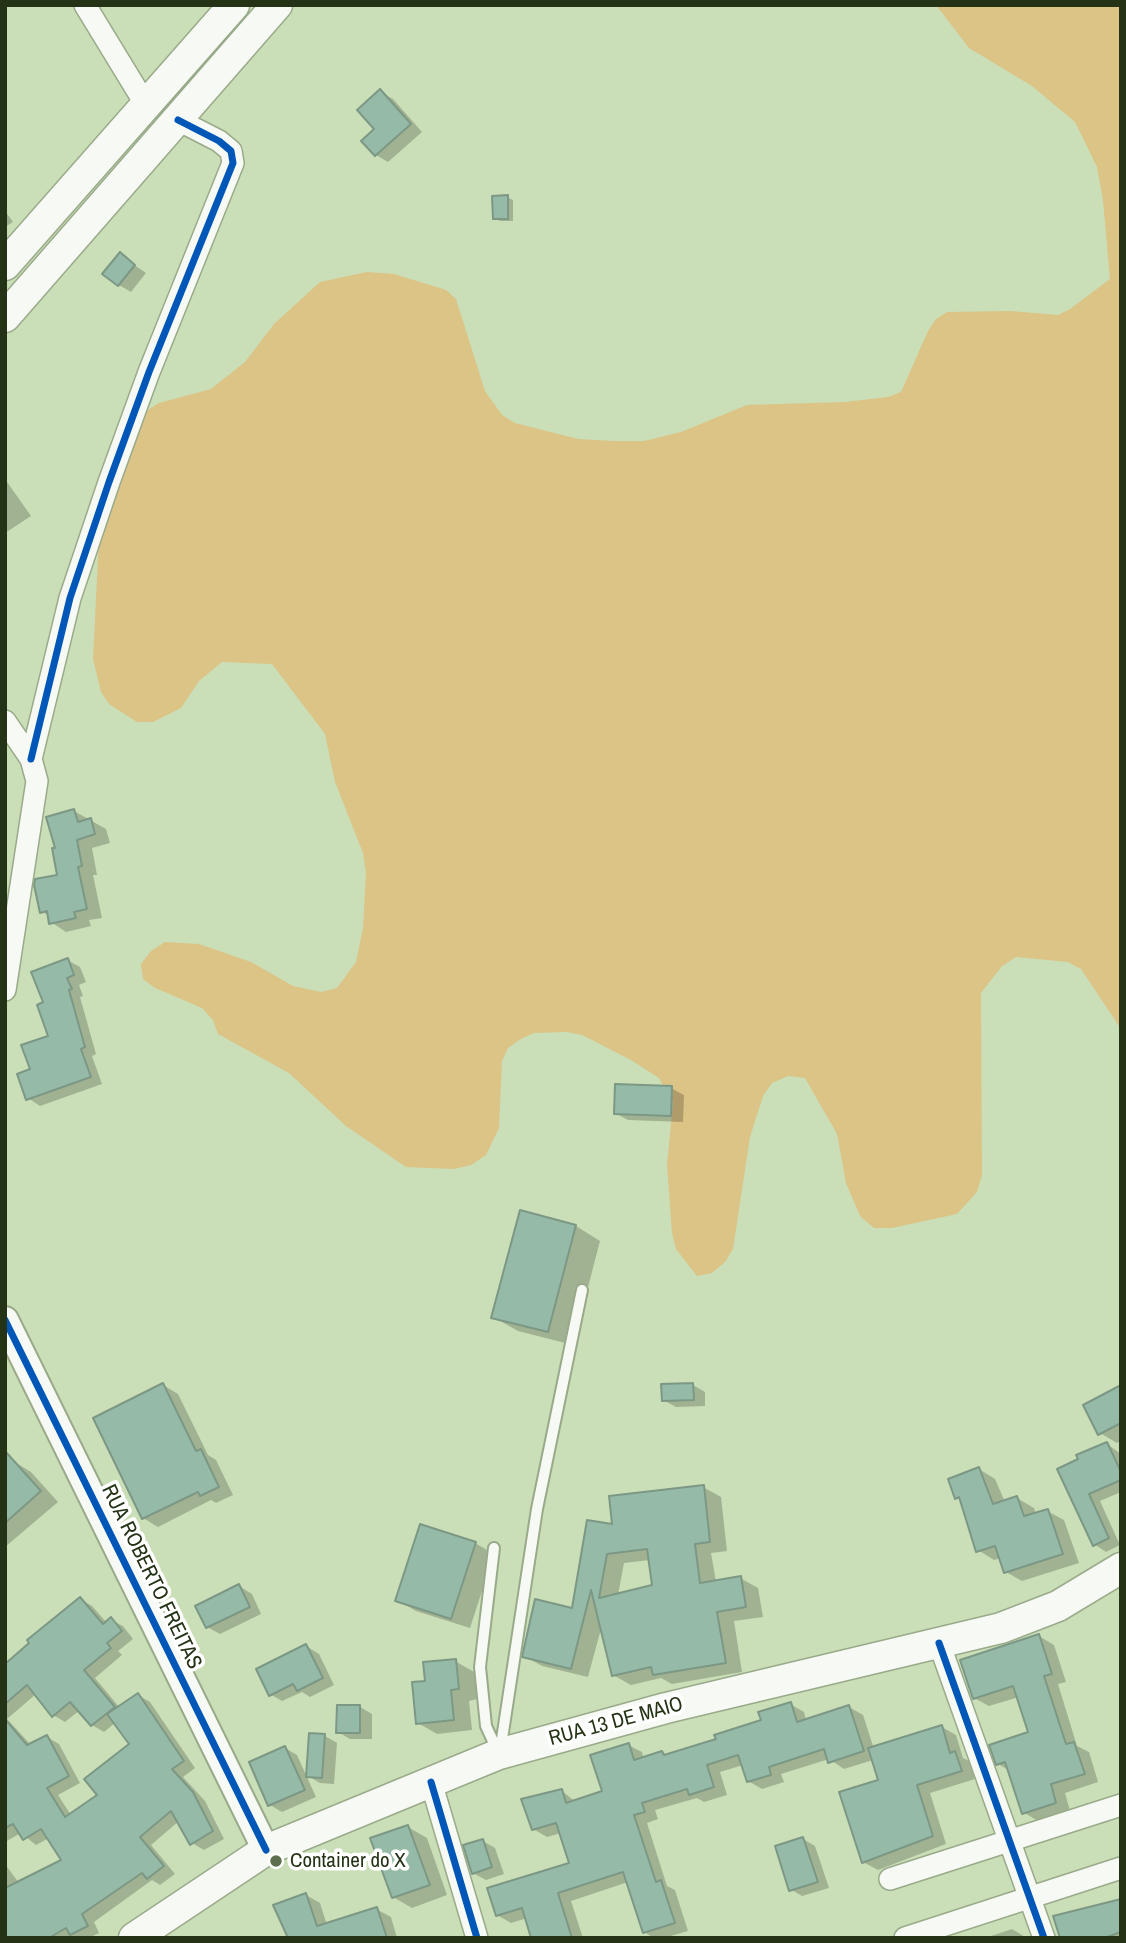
<!DOCTYPE html>
<style>
body{margin:0}
#map{position:relative;width:1126px;height:1943px;overflow:hidden;background:#cadfb7;font-family:"Archivo Narrow",sans-serif}
canvas{display:block}
.frame{position:absolute;inset:0;border:7px solid #243316;pointer-events:none}
</style>
<div id="map">
<canvas width="1126" height="1943"></canvas>
<div class="frame"></div>
</div>
<script>
const ctx = document.querySelector('canvas').getContext('2d');
ctx.lineJoin = 'round';
function paint(path, color) { ctx.fillStyle = color; ctx.fill(path, 'evenodd'); }
const poly = rows => new Path2D(rows.map(r => 'M' + r).join(''));
function trace(path, color, width, dash) { ctx.strokeStyle = color; ctx.lineWidth = width; ctx.lineCap = dash ? 'butt' : 'round'; ctx.setLineDash(dash || []); ctx.stroke(path); }
function write(font, color, halo, rows, align = 'center') {
  ctx.font = font + ' "Archivo Narrow",sans-serif'; ctx.lineWidth = 7; ctx.setLineDash([]); ctx.textBaseline = 'middle'; ctx.strokeStyle = halo; ctx.fillStyle = color; for (const [text, x, y, turn = 0] of rows) {
    ctx.save(); ctx.translate(x, y); ctx.rotate((+turn || 0) * Math.PI / 180); ctx.textAlign = isNaN(turn) ? turn : align; if (halo) ctx.strokeText(text, 0, 0); ctx.fillText(text, 0, 0); ctx.restore();
  }
}
paint(poly([
 [936,5,1121,5,1121,1029,1081,969,1068,962,1016,957,1002,966,981,993,982,1175,977,1192,957,1214,892,1228,874,1228,860,1216,846,1183,837,1134,805,1078,788,1076,772,1083,763,1096,750,1137,733,1249,725,1262,712,1273,697,1276,676,1249,672,1233,667,1165,673,1103,659,1078,631,1060,582,1035,567,1032,534,1033,521,1039,508,1048,502,1061,499,1128,486,1155,471,1165,454,1169,406,1167,346,1126,289,1073,218,1034,213,1020,202,1008,155,988,143,979,141,964,151,951,165,942,199,944,251,962,293,986,321,992,337,988,356,962,363,928,366,873,363,853,335,782,325,734,272,664,222,662,199,681,181,708,153,722,137,722,109,704,101,692,93,659,102,478,132,420,159,403,211,389,245,362,274,324,320,282,367,272,394,274,446,290,456,299,485,391,502,415,515,423,578,439,614,441,644,441,681,432,747,405,845,402,888,397,901,392,928,331,936,319,947,312,1010,311,1058,315,1070,309,1110,279,1103,200,1097,167,1075,122,1032,86,969,48]
]), '#dcc386');
paint(poly([
 [380,92,393,99,422,132,388,162,376,155],
 [507,197,513,200,513,221,500,221,494,218],
 [5,211,13,222,5,227],
 [120,255,146,273,131,292,119,285],
 [5,479,31,516,5,533],
 [74,811,106,829,110,843,92,848,97,875,93,875,102,918,89,920,91,926,66,932,51,922,48,915,42,912,59,876],
 [67,960,80,967,86,982,79,985,83,996,80,997,96,1054,92,1056,102,1084,40,1106,28,1098,32,1070,50,1037,46,1004],
 [671,1088,684,1095,683,1122,628,1120,615,1113],
 [576,1226,600,1241,573,1345,518,1331,493,1317],
 [163,1385,178,1394,208,1455,216,1460,233,1495,216,1503,211,1500,158,1527,143,1518],
 [693,1385,705,1392,705,1406,676,1407,663,1400],
 [1121,1387,1121,1441,1117,1443,1100,1433],
 [1107,1444,1121,1454,1121,1492,1100,1501,1120,1545,1106,1552,1094,1544,1059,1470],
 [13,1461,31,1472,58,1502,5,1547,5,1468],
 [979,1469,995,1479,1005,1502,1017,1498,1034,1508,1036,1514,1047,1511,1064,1520,1079,1563,1022,1581,1006,1572,1001,1558,994,1560,978,1550,962,1500,956,1497],
 [703,1487,721,1497,727,1551,711,1553,716,1582,740,1578,758,1588,763,1617,734,1621,742,1672,672,1684,661,1678,631,1685,613,1675,602,1625,588,1677,542,1666,524,1656,573,1611,614,1527],
 [650,1560,654,1586,618,1595,624,1563],
 [475,1543,494,1554,470,1628,416,1611,397,1600],
 [239,1586,252,1594,261,1614,220,1634,207,1627],
 [80,1599,92,1606,107,1623,111,1620,123,1626,133,1639,118,1651,122,1655,95,1678,120,1708,138,1695,150,1702,195,1768,183,1777,205,1801,224,1839,204,1850,192,1843,179,1821,151,1845,175,1874,160,1885,152,1880,94,1922,99,1933,89,1938,5,1938,5,1864,19,1883,64,1861,49,1838,36,1845,21,1833,5,1842,5,1667],
 [36,1694,53,1715,65,1722,80,1710,92,1725,104,1732,115,1723,131,1744,99,1795,71,1815,58,1795,80,1783,59,1744,47,1737,31,1745,7,1719],
 [1039,1636,1054,1645,1066,1682,1058,1684,1077,1746,1089,1752,1098,1782,1065,1793,1070,1811,1038,1821,1023,1812,1010,1771,998,1764,1031,1733,1019,1697,989,1706,974,1698],
 [306,1646,319,1654,334,1685,310,1697,302,1692,282,1701,270,1694],
 [455,1661,474,1672,477,1699,469,1701,472,1730,437,1734,418,1723,427,1682],
 [790,1704,804,1712,806,1720,849,1707,863,1715,874,1749,942,1727,956,1735,963,1758,969,1761,975,1779,930,1793,946,1844,878,1870,863,1862,880,1781,873,1760,844,1769,829,1759,781,1774,784,1782,762,1789,748,1781,743,1765,720,1772,727,1795,704,1802,697,1798,655,1810,658,1819,647,1823,667,1886,675,1890,688,1931,664,1938,654,1938,644,1932,628,1882,571,1901,583,1938,533,1938,527,1918,511,1923,497,1915,571,1864,561,1833,547,1837,533,1829,562,1791,576,1802,604,1793,628,1745,642,1752,644,1760,718,1740,763,1721],
 [338,1707,360,1707,372,1714,372,1739,350,1739,338,1732],
 [325,1736,337,1743,334,1784,320,1783,308,1776],
 [285,1748,297,1755,316,1797,282,1812,270,1805],
 [408,1827,427,1838,447,1895,412,1908,393,1897],
 [803,1839,815,1846,829,1888,802,1896,790,1889],
 [483,1841,495,1848,504,1874,486,1880,473,1873],
 [306,1895,320,1903,327,1925,376,1909,391,1917,397,1938,288,1938],
 [1121,1901,1121,1938,1061,1938,1055,1917],
 [1012,1929,1027,1938,985,1938]
]), '#0003');
const building = poly([
 [380,89,411,124,375,156,361,141,374,129,357,110,380,89],
 [508,195,508,219,493,219,492,196,508,195],
 [120,252,135,265,118,286,102,274,120,252],
 [74,809,78,822,91,818,95,834,77,840,82,866,78,867,87,909,74,912,76,918,49,924,47,911,40,913,34,885,35,879,57,875,52,848,55,848,46,817,74,809],
 [68,958,74,975,67,978,72,989,69,990,85,1047,81,1049,91,1077,26,1100,17,1074,30,1069,21,1045,48,1036,37,1005,43,1002,31,972,68,958],
 [615,1084,672,1086,671,1116,614,1114,615,1084],
 [520,1210,576,1225,548,1332,491,1318,520,1210],
 [163,1383,196,1451,201,1449,219,1487,200,1496,198,1492,142,1519,93,1418,163,1383],
 [693,1383,694,1400,662,1401,661,1384,693,1383],
 [1121,1385,1121,1423,1098,1435,1083,1405,1121,1385],
 [1107,1442,1121,1472,1121,1480,1089,1494,1109,1538,1093,1546,1057,1469,1078,1459,1076,1455,1107,1442],
 [5,1451,41,1491,5,1523,5,1451],
 [979,1467,993,1504,1017,1496,1024,1516,1048,1509,1063,1554,1004,1573,995,1546,976,1552,959,1497,955,1499,948,1479,979,1467],
 [704,1485,710,1542,695,1544,700,1583,741,1576,746,1607,717,1612,726,1663,653,1675,651,1667,612,1676,591,1590,571,1669,522,1657,535,1599,572,1608,587,1520,612,1524,609,1496,704,1485],
 [647,1549,652,1585,599,1598,607,1554,647,1549],
 [420,1524,476,1542,451,1619,395,1601,420,1524],
 [239,1584,250,1607,206,1628,195,1606,239,1584],
 [80,1597,103,1624,111,1617,122,1631,107,1643,111,1648,84,1670,115,1707,91,1726,70,1702,52,1717,27,1685,5,1704,5,1664,29,1643,27,1640,80,1597],
 [1039,1634,1052,1674,1044,1676,1066,1744,1074,1742,1085,1774,1051,1784,1056,1803,1022,1814,1005,1762,996,1765,989,1745,1028,1732,1013,1686,973,1699,960,1660,1039,1634],
 [306,1644,323,1678,297,1691,293,1684,269,1696,256,1669,306,1644],
 [456,1659,459,1689,451,1690,454,1720,416,1724,412,1682,425,1681,423,1662,456,1659],
 [138,1693,184,1761,172,1769,193,1792,213,1831,190,1845,171,1811,140,1837,164,1866,147,1879,142,1873,82,1914,88,1926,70,1935,66,1928,49,1938,5,1938,5,1888,61,1860,41,1829,23,1840,13,1824,5,1828,5,1719,27,1745,47,1735,69,1776,47,1788,65,1817,97,1795,84,1779,129,1744,107,1714,138,1693],
 [791,1702,797,1722,849,1705,864,1751,828,1763,824,1749,769,1767,771,1775,747,1782,738,1755,707,1765,714,1787,689,1795,687,1789,642,1803,645,1812,634,1815,656,1882,661,1880,675,1923,643,1933,623,1872,558,1893,572,1938,531,1938,522,1908,496,1916,487,1888,569,1863,556,1823,532,1830,521,1799,562,1789,566,1803,602,1791,590,1755,629,1743,634,1760,662,1751,664,1755,716,1739,714,1735,761,1720,758,1712,791,1702],
 [337,1705,360,1705,360,1733,336,1733,337,1705],
 [942,1725,950,1753,955,1751,962,1771,917,1785,933,1836,862,1863,839,1792,878,1780,868,1748,942,1725],
 [309,1733,325,1734,322,1778,306,1777,309,1733],
 [285,1746,305,1790,268,1806,249,1762,285,1746],
 [408,1825,430,1885,392,1898,370,1838,408,1825],
 [803,1837,818,1882,789,1891,775,1846,803,1837],
 [483,1839,492,1867,472,1874,463,1845,483,1839],
 [306,1893,317,1926,377,1907,387,1938,288,1938,273,1905,306,1893],
 [1121,1899,1121,1932,1104,1938,1060,1938,1053,1916,1121,1899]
]);
paint(building, '#95bba8');
trace(building, '#7c9885', 2);
const service = poly([
 [494,1548,480,1667,486,1726,498,1752],
 [500,1752,537,1509,582,1290]
]);
const minor = poly([
 [85,5,146,105],
 [5,721,31,759,37,781,5,990],
 [31,759,70,598,109,482,149,372,233,163,231,151,219,141,178,120],
 [939,1643,1044,1938],
 [431,1782,477,1938],
 [890,1879,1121,1805],
 [905,1938,1121,1868]
]);
const tertiary = poly([
 [5,1320,266,1850]
]);
const secondary = poly([
 [5,265,234,5],
 [5,317,277,5],
 [134,1938,266,1850,499,1754,666,1708,1001,1628,1058,1606,1121,1568]
]);
trace(service, '#99aa8a', 14);
trace(minor, '#99aa8a', 24);
trace(tertiary, '#99aa8a', 30);
trace(secondary, '#99aa8a', 33);
trace(service, '#f7faf4', 10);
trace(minor, '#f7faf4', 21);
trace(tertiary, '#f7faf4', 26);
trace(secondary, '#f7faf4', 30);
trace(poly([
 [31,759,70,598,109,482,149,372,233,163,231,151,219,141,178,120],
 [5,1320,266,1850],
 [939,1643,1044,1938],
 [431,1782,477,1938]
]), '#0057b8', 7);
for (const [x, y, r, color] of [
 [276,1861,7,"#5e6f4e"]
]) { const dot = new Path2D(); dot.arc(x, y, r, 0, 2 * Math.PI); ctx.fillStyle = color; ctx.fill(dot); trace(dot, '#fff', 2.5); }
write('21px', '#243316', '#fff', [
 ["RUA ROBERTO FREITAS",151,1577,64],
 ["RUA 13 DE MAIO",616,1722,-15]
]);
write('21px', '#243316', '#fff', [
 ["Container do X",290,1861]
], 'left');
</script>
